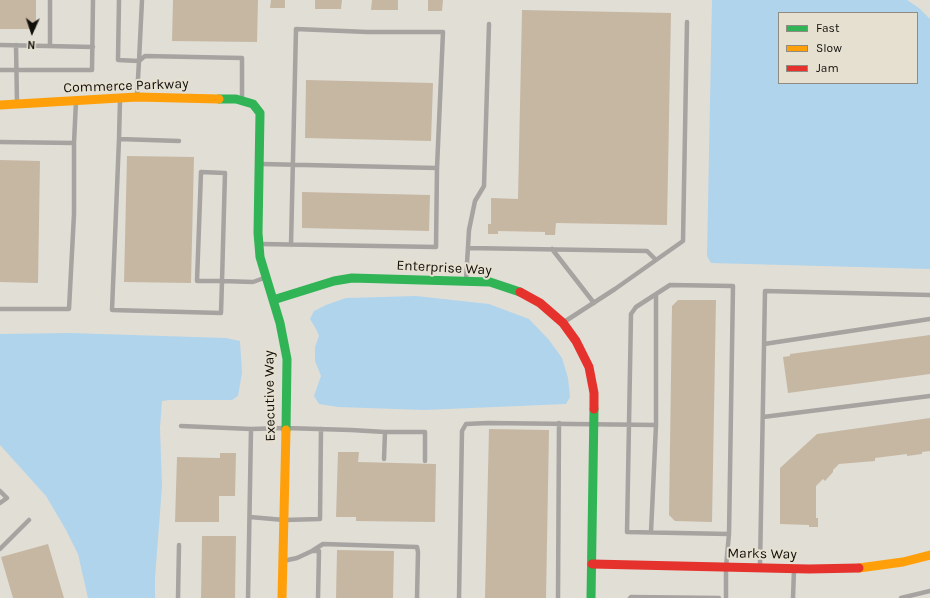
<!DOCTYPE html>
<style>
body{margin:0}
#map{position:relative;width:930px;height:598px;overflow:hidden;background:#e1ded6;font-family:Karla,sans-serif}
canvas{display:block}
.legend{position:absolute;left:778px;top:12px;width:140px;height:72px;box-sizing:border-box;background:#e6e0d1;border:1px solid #918c81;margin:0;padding:5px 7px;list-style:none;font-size:12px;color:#110f0a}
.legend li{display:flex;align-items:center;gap:8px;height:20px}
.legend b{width:20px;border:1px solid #918c81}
.north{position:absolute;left:12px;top:12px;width:40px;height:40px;-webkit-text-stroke:3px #e6e0d1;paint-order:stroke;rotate:183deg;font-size:11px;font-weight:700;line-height:16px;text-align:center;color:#110f0a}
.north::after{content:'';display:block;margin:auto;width:14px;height:18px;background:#110f0a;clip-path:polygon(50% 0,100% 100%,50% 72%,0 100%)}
</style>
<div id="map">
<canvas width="930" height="598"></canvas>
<ul class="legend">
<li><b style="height:5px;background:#30b455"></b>Fast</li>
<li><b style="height:5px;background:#ff9f0a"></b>Slow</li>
<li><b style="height:5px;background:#e5322d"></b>Jam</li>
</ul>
<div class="north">N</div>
</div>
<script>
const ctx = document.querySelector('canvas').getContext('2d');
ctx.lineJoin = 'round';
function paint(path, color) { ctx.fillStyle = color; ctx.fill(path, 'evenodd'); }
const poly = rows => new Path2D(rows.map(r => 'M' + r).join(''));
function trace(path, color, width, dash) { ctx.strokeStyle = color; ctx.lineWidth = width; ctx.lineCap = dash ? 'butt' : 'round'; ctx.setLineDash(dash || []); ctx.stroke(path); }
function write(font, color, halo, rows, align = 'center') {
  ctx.font = font + ' Karla,sans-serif'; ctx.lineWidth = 4; ctx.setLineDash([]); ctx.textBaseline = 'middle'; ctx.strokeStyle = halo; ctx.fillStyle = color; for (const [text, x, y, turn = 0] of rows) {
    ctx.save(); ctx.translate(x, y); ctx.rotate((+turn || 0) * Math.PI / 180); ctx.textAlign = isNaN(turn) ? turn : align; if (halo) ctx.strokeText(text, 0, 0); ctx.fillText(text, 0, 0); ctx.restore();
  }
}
paint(poly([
 [712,0,907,0,919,8,930,19,930,269,711,263,707,256],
 [779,13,917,13,917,83,779,83],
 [416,296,489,304,529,319,549,340,562,358,568,378,570,397,566,404,424,410,338,407,319,404,314,396,321,376,315,361,315,347,319,336,316,329,310,319,314,311,326,305,346,298],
 [70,333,226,338,240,341,242,373,238,396,232,400,170,400,162,401,160,428,162,486,155,578,155,598,88,598,78,554,66,530,46,496,0,445,0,334]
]), '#b0d4ec');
paint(poly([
 [0,0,36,0,36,29,0,29],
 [173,0,258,0,257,42,172,41],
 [271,0,285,0,285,8,270,8],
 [315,0,342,0,341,9,315,9],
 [372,0,398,0,398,10,371,10],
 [428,0,443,0,442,11,428,11],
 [522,10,671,13,667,225,556,223,555,235,545,235,545,232,498,231,498,234,488,234,488,224,491,224,491,198,518,199],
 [306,80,433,83,431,141,305,138],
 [127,156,194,157,191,283,124,282],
 [0,160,40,161,38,283,0,282],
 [302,192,430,195,429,231,302,228],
 [678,300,716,300,712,522,675,521,669,515,672,306],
 [930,335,930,374,788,393,783,357,790,356,790,354],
 [930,418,930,451,922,452,922,454,907,456,907,454,875,458,875,461,839,464,833,470,833,472,825,481,823,479,816,486,816,518,818,518,818,527,809,527,809,525,780,524,780,468,817,434],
 [489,429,549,430,546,598,485,598],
 [338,452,359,452,358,462,436,464,435,522,356,521,356,517,336,517],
 [220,453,236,453,235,496,219,496,219,522,175,522,177,457,220,458],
 [202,536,236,536,235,598,201,598],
 [48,544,64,598,13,598,1,557],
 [337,550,394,551,393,598,336,598]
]), '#c6b7a3');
trace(poly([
 [119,0,118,60,139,61,137,96],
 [142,0,139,61,145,56,242,58,242,98],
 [0,45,93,47],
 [16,45,17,103],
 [50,45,50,0],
 [0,70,92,70,93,0],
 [120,100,119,139,179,141],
 [119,139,112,310,221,313,222,281,225,173,201,172,197,281,222,281,253,282,264,278],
 [0,142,74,143],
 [261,164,437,168],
 [260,244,436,247,437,168,443,32,367,32,296,29,291,245],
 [468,248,647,251,656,260],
 [552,249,594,303],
 [466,280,469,230,475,201,484,186,489,24],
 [0,309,69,309,74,214,74,143,76,101],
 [564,322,615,289,683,241,687,22],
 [764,344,930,319],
 [763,417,930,396],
 [181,426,251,429,285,428,351,430,385,432,425,432,425,461],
 [384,459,385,432],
 [0,491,7,498,0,503],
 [250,517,284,520,320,519,321,429],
 [651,532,656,425,656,294],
 [0,549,29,520],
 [312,551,323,544,417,547,418,552,417,598],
 [283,561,297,558,312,551,319,551,318,598],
 [760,566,765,291,930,295],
 [178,598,179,545],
 [248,598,251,429],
 [459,598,462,431,466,424,488,423,656,425],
 [558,598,559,423],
 [630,598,631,597,719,598],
 [726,598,726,567,729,534,733,286,670,285,636,307,631,314,627,532,729,534],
 [793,598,794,570],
 [901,598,930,591]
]), '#a6a3a0', 4.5);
trace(poly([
 [219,99,236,99,253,104,260,113,258,233,260,257,280,323,287,359,286,430],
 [273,300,334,281,352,278,490,282,520,292],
 [591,598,594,409]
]), '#30b455', 9);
trace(poly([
 [0,105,137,97,219,99],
 [859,568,903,562,930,555],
 [282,598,286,430]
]), '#ff9f0a', 9);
trace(poly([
 [520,292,540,303,563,323,576,341,589,367,594,393,594,409],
 [592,564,809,569,859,568]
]), '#e5322d', 9);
write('14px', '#110f0a', '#e6e0d1', [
 ["Commerce Parkway",126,86,-2],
 ["Enterprise Way",444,268,3],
 ["Executive Way",270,396,-91],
 ["Marks Way",762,554,1]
]);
</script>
